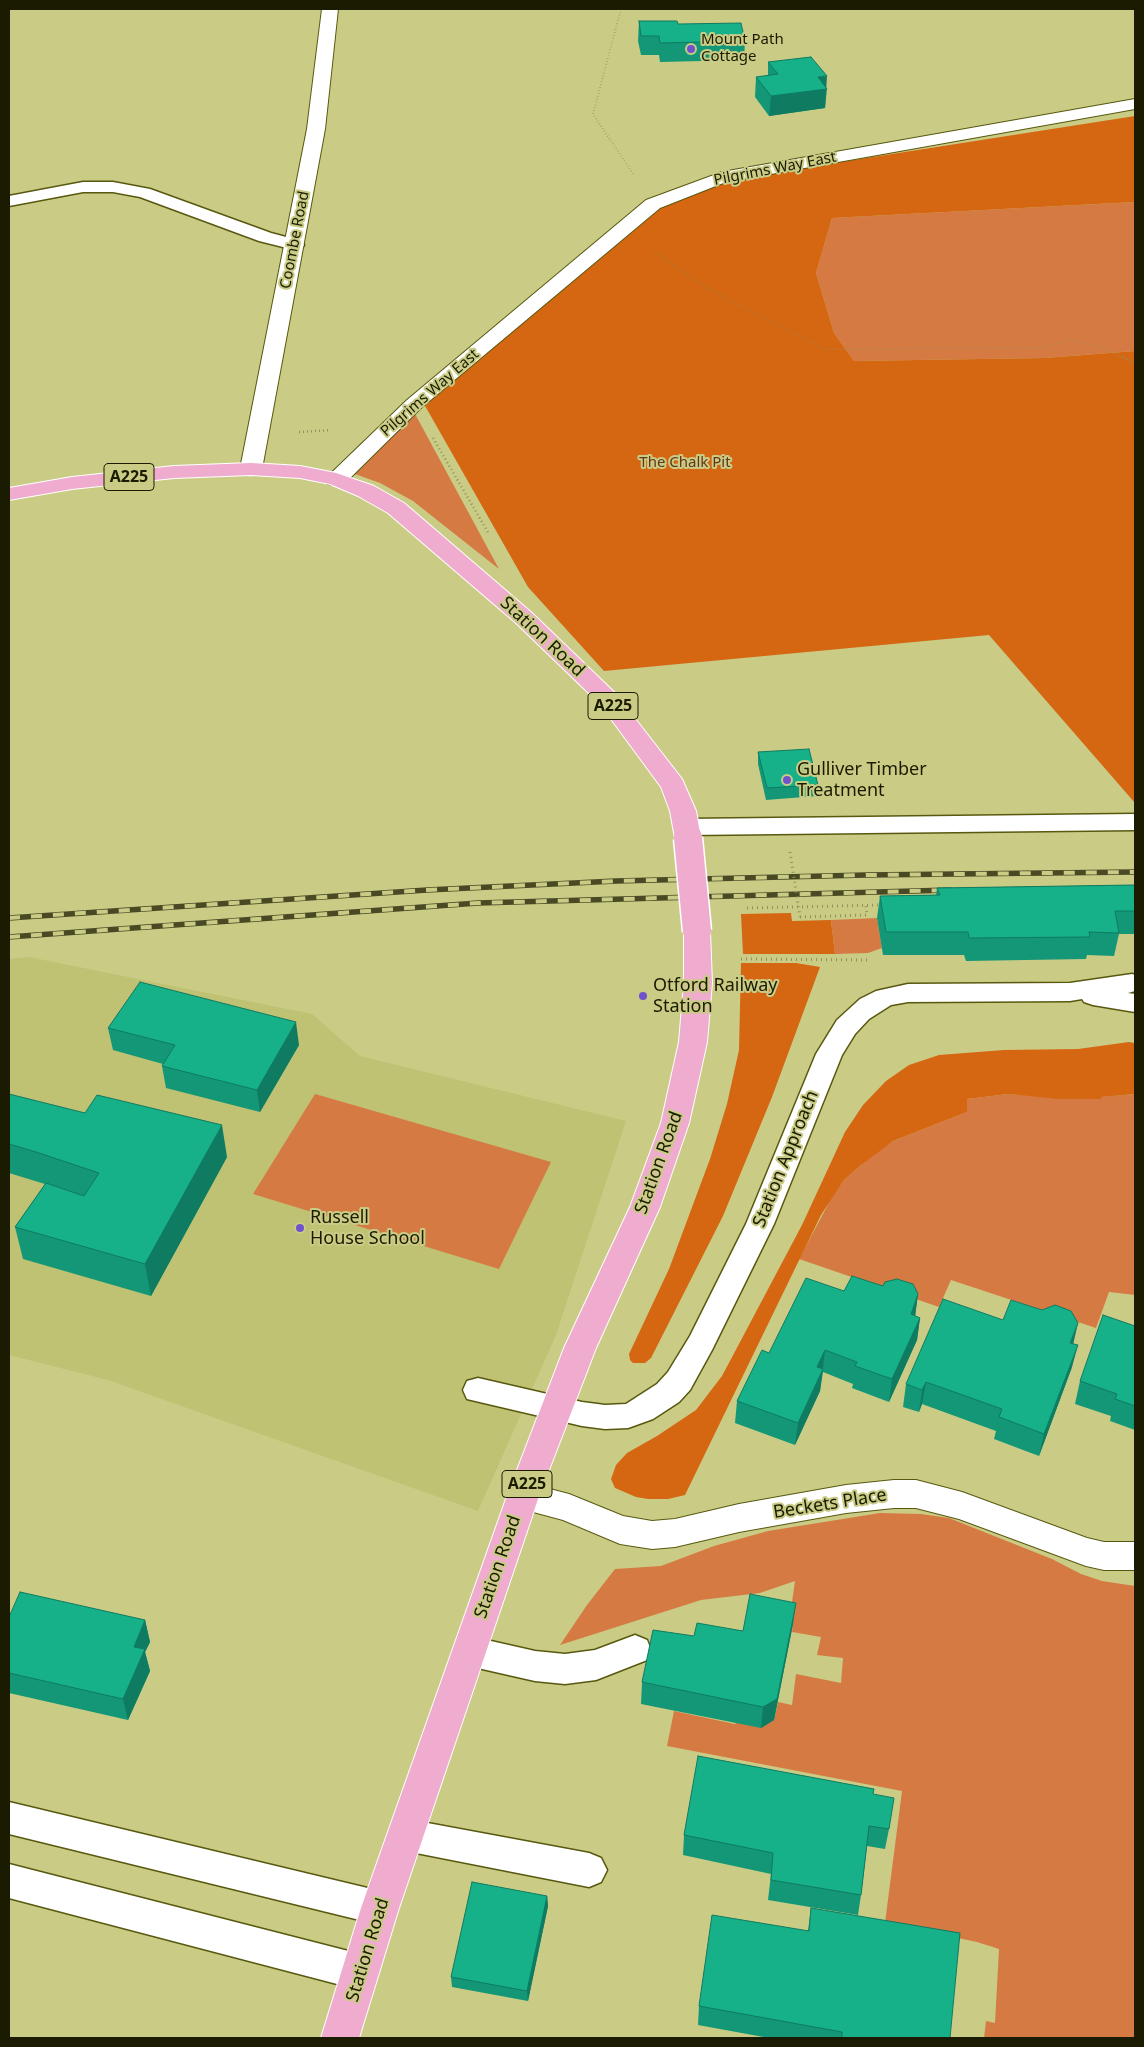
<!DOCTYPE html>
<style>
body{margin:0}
#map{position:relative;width:1144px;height:2047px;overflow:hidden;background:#cacc86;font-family:"Noto Sans",sans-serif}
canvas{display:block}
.frame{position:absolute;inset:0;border:10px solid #1b1b01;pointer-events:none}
</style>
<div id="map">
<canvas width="1144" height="2047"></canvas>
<div class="frame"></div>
</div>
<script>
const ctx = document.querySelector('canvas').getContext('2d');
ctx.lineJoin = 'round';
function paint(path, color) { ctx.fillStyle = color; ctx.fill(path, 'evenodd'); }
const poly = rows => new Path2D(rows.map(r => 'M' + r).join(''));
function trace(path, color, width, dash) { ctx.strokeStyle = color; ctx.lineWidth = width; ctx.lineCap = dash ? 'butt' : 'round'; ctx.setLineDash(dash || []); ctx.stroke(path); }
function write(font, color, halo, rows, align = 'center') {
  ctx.font = font + ' "Noto Sans",sans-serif'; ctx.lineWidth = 4; ctx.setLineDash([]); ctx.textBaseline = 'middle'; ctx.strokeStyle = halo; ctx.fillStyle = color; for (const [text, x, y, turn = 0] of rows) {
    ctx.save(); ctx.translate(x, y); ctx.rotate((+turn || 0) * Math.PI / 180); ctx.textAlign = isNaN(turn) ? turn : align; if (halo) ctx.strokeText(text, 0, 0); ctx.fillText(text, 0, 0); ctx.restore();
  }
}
paint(poly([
 [29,957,312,1014,360,1056,626,1121,556,1335,478,1511,108,1380,9,1355,9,959]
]), '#bfc173');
paint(poly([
 [1135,202,1135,351,1045,358,854,361,834,333,816,273,832,218],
 [414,412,499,569,413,501,380,483,352,473],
 [877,918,882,948,868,953,835,954,831,920],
 [315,1094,551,1162,499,1269,253,1194],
 [1008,1094,1074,1099,1135,1094,1135,1295,1109,1292,1096,1328,951,1280,939,1307,799,1259,832,1197,844,1180,875,1153,893,1141,967,1112,967,1099],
 [880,1513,921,1514,949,1518,1052,1559,1081,1574,1102,1581,1135,1586,1135,2038,984,2038,986,2021,995,2023,999,1949,977,1942,885,1923,902,1791,667,1746,674,1711,735,1724,737,1722,774,1720,778,1702,792,1705,796,1674,841,1683,843,1658,817,1655,821,1637,792,1632,793,1624,789,1623,795,1581,760,1593,701,1600,560,1645,587,1605,615,1569,661,1566,714,1546,768,1531]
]), '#d67a44');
paint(poly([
 [1135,116,1135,202,832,218,816,273,834,333,854,361,1045,358,1135,351,1135,803,989,635,604,671,528,587,424,404,661,208,684,196,732,179],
 [791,913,792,921,831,920,835,954,743,954,741,914],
 [741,963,796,963,820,967,772,1097,723,1216,651,1358,645,1363,633,1363,630,1360,629,1354,669,1269,710,1159,727,1104,739,1050],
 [1129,1042,1135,1043,1135,1094,1101,1097,1101,1099,1059,1099,1008,1094,967,1099,967,1112,893,1141,860,1166,844,1180,821,1215,685,1495,668,1499,648,1499,636,1497,615,1488,611,1479,616,1465,627,1453,657,1436,696,1410,722,1376,802,1225,845,1132,863,1105,886,1081,909,1065,939,1055,1004,1050,1078,1049]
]), '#d56612');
const service = poly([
 [83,182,113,182,150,189,271,233,301,241,304,245,301,249,295,250,259,241,140,197,113,192,83,192,9,206,9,196,83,182],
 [1135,814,1135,830,687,835,678,833,675,827,678,821,687,819,1135,814],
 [1132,974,1135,975,1135,991,1128,993,1135,994,1135,1012,1093,1005,1084,1002,1082,999,1070,1001,908,1002,891,1005,869,1019,855,1034,842,1055,774,1224,712,1350,690,1390,679,1402,653,1419,628,1428,605,1429,582,1426,467,1399,463,1390,467,1381,478,1378,582,1402,605,1405,626,1404,657,1384,668,1372,690,1336,746,1224,816,1054,837,1020,860,999,876,991,908,984,1070,983,1132,974],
 [635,1635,647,1640,651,1650,647,1660,596,1680,565,1684,535,1681,469,1666,457,1661,453,1651,457,1641,469,1636,535,1651,565,1654,595,1650,635,1635],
 [9,1802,380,1891,393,1896,398,1908,393,1920,380,1925,9,1834,9,1802],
 [406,1819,589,1853,601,1858,607,1870,601,1882,589,1887,406,1851,394,1847,389,1835,394,1823,406,1819],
 [9,1864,360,1954,373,1959,378,1972,373,1985,360,1990,9,1898,9,1864]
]);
const minor = poly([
 [322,9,338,9,325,129,262,469,259,474,251,475,243,474,240,469,307,129,322,9],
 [894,1480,916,1480,962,1492,1087,1538,1104,1542,1135,1542,1135,1570,1104,1570,1086,1566,959,1519,916,1508,894,1508,846,1513,739,1532,675,1547,652,1549,620,1544,563,1520,511,1506,507,1496,511,1486,523,1482,569,1494,623,1516,652,1521,675,1519,739,1504,846,1485,894,1480]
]);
const tertiary = poly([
 [1135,99,1135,109,726,182,660,208,421,408,344,484,336,485,328,484,325,479,407,400,646,200,722,172,1135,99]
]);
const primary = poly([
 [251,463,300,466,336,473,374,486,404,503,532,613,616,694,682,779,696,811,701,838,697,844,688,846,679,844,675,838,670,811,661,787,600,704,516,623,388,513,358,496,330,484,300,478,251,475,174,478,72,489,9,500,9,488,72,477,174,466,251,463],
 [697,922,706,925,710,931,712,983,707,1042,689,1123,660,1207,596,1348,539,1496,399,1908,359,2038,321,2038,361,1908,507,1496,564,1348,630,1207,661,1123,679,1042,684,983,684,931,688,925,697,922]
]);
trace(service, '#58590f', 3);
trace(minor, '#58590f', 2);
trace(tertiary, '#58590f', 2);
trace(primary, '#fff', 2);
trace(poly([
 [621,9,593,114,633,174],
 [655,252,705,287,824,349,1037,348,1070,340,1099,346,1126,359]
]), '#90925a', 2, [0.5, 2.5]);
trace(poly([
 [1123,357,1135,363],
 [299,432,331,430],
 [433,438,489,534]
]), '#90925a', 2.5, [1, 3]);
trace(poly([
 [747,908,881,905],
 [800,917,867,915,866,906],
 [741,959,870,960]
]), '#90925a', 3, [1, 4]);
paint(service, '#fff');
paint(minor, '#fff');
paint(tertiary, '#fff');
paint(primary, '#efacce');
const rail = poly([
 [9,918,427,890,616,881,866,875,1135,872],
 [9,937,478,903,950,890]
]);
trace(rail, '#494a24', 5.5);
trace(rail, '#cacc86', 4, [11]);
const primaryBridge = poly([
 [688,838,697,931]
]);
trace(primaryBridge, '#fff', 31, []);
trace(poly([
 [790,852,800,917]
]), '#90925a', 3, [1, 4]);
trace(primaryBridge, '#efacce', 28);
paint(poly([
 [639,21,678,24,745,41,744,60,660,62,659,55,641,55,638,41],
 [768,62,826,88,827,89,825,108,769,116,755,97,756,77,768,76],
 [758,752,818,785,817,796,766,800,758,764],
 [1135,885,1135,934,1119,934,1114,956,1087,955,1086,959,966,961,964,955,883,955,877,918,880,896,936,895,937,888],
 [108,1028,299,1045,260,1112,166,1088,162,1066,163,1064,113,1050],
 [9,1094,227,1157,151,1296,23,1259,15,1227,45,1184,9,1173],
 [883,1286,918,1294,915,1316,920,1318,917,1340,889,1402,852,1388,853,1384,823,1372,820,1391,795,1445,735,1423,737,1401,769,1353,844,1291],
 [1135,1326,1135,1430,1110,1421,1111,1416,1075,1404,1080,1381],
 [1073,1343,1072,1367,1039,1456,994,1439,996,1431,922,1404,919,1412,903,1407,906,1384],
 [9,1617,145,1620,150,1642,145,1652,150,1671,128,1720,9,1693],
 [793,1624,774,1720,761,1728,641,1704,642,1682,694,1636,743,1631],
 [873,1794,889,1829,885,1849,867,1846,861,1895,858,1915,768,1900,771,1874,683,1855,684,1835],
 [547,1896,548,1906,528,2001,452,1987,451,1977],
 [811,1908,950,2038,769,2038,698,2025,699,2006,808,1931]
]), '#139776');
paint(poly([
 [827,76,825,108,769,116,771,96,818,77],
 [296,1022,299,1045,260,1112,257,1090],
 [222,1125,227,1157,151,1296,145,1264],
 [918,1294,915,1317,911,1314],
 [920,1318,917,1340,889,1402,892,1379],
 [1078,1323,1073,1345,1070,1343],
 [1078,1345,1072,1367,1039,1456,1044,1434],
 [825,1350,820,1391,795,1445,798,1423,817,1367],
 [926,1382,922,1404,919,1412,922,1390],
 [796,1603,793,1624,774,1720,761,1728,763,1707],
 [145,1620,150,1642,145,1652,150,1671,128,1720,123,1699,134,1647],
 [547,1896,548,1906,528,2001,527,1991]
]), '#0f7b60');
const building = poly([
 [639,21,677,21,678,24,741,23,745,41,660,43,659,36,641,36,639,21],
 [811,57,827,76,818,77,827,89,771,96,756,77,778,74,768,62,811,57],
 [809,749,818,785,767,788,758,752,809,749],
 [1135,885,1135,911,1115,911,1119,933,1089,932,1090,937,969,938,968,932,886,932,880,896,940,895,937,888,1135,885],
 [140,982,296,1022,257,1090,162,1066,175,1045,108,1028,140,982],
 [9,1094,85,1113,97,1095,222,1125,145,1264,15,1227,46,1183,84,1196,99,1173,33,1151,9,1144,9,1094],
 [852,1276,883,1286,885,1282,897,1279,913,1284,918,1294,911,1314,920,1318,892,1379,855,1366,857,1362,825,1350,817,1367,823,1369,798,1423,737,1401,762,1350,769,1353,806,1278,844,1291,852,1276],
 [943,1299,1003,1320,1011,1300,1042,1310,1055,1305,1071,1311,1078,1323,1070,1343,1078,1345,1044,1434,999,1417,1002,1409,926,1382,922,1390,906,1384,943,1299],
 [1103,1315,1135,1326,1135,1406,1115,1399,1117,1394,1080,1381,1103,1315],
 [20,1592,145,1620,134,1647,145,1649,123,1699,9,1673,9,1617,20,1592],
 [750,1594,796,1603,777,1699,763,1707,642,1682,653,1630,694,1636,697,1623,743,1631,750,1594],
 [698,1756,874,1789,873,1794,894,1798,889,1829,869,1826,861,1895,771,1880,773,1853,684,1835,698,1756],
 [472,1882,547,1896,527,1991,451,1977,472,1882],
 [811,1908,960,1933,950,2038,842,2038,842,2032,699,2006,712,1915,809,1931,811,1908]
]);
paint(building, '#16b089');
trace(building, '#0f7b60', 1);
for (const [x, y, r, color] of [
 [691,49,5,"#6f53cc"],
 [787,780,5,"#6f53cc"],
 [643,996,5,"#6f53cc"],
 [300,1228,5,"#6f53cc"]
]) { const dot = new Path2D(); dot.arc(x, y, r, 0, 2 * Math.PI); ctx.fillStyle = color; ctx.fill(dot); trace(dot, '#cacc86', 2); }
write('15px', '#1b1b01', '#cacc86', [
 ["Mount Path",701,40],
 ["Cottage",701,57]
], 'left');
write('15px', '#1b1b01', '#cacc86', [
 ["Pilgrims Way East",775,169,-11],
 ["Coombe Road",295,240,-79],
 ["Pilgrims Way East",430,393,-41]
]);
write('15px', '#633519', '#cacc86', [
 ["The Chalk Pit",685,463]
]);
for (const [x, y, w] of [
 [129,477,50],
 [613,706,50],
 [527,1484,50]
]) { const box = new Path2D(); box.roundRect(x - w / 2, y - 13.5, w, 27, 4); ctx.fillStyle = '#cacc86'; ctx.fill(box); trace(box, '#1b1b01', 1); }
write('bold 16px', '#1b1b01', null, [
 ["A225",129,477],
 ["A225",613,706],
 ["A225",527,1484]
]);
write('18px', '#1b1b01', '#cacc86', [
 ["Station Road",542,637,43],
 ["Station Approach",786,1159,-68],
 ["Station Road",659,1163,-70],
 ["Beckets Place",830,1504,-9],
 ["Station Road",498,1567,-71],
 ["Station Road",368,1950,-73]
]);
write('18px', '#1b1b01', '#cacc86', [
 ["Gulliver Timber",797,770],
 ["Treatment",797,791],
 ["Otford Railway",653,986],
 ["Station",653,1007],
 ["Russell",310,1218],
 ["House School",310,1239]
], 'left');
</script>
